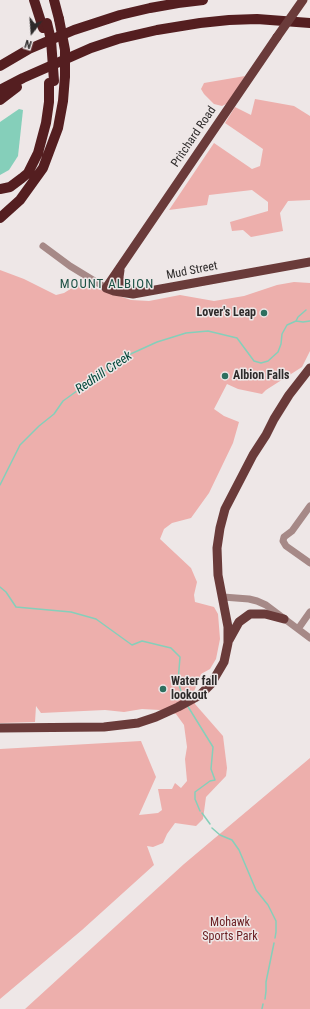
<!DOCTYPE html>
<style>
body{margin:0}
#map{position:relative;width:310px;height:1009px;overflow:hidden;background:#eee7e7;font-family:"Roboto Condensed",sans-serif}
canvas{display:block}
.north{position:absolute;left:12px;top:12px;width:40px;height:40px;-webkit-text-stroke:3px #eee7e7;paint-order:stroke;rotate:197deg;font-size:11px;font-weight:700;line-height:16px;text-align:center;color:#2d2a2a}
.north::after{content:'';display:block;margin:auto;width:14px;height:18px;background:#2d2a2a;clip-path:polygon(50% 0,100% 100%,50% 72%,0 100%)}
</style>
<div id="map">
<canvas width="310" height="1009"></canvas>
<div class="north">N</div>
</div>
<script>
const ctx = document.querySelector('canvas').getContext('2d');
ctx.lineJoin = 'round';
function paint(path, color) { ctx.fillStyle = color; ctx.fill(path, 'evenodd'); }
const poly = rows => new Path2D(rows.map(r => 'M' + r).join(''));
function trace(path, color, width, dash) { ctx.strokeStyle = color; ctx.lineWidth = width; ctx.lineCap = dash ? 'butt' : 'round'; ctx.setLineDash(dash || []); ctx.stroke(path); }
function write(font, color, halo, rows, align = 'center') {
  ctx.font = font + ' "Roboto Condensed",sans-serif'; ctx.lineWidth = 3; ctx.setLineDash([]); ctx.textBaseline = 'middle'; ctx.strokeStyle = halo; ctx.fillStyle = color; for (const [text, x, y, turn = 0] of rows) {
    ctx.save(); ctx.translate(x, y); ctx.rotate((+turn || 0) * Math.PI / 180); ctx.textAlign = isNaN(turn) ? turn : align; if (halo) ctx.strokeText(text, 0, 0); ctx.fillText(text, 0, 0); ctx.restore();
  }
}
paint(poly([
 [245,76,228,103,222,106,214,104,204,94,201,89,204,83],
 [255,99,294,106,310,116,310,200,288,201,280,213,283,231,251,237,243,230,232,231,230,222,268,211,268,202,252,190,209,195,207,205,169,210,214,143,252,169,260,166,263,149,225,123,235,107,251,115],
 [0,270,24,279,56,295,64,293,80,283,131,300,149,301,180,295,214,301,244,296,277,285,294,282,310,283,310,351,302,367,266,390,262,394,238,389,227,384,214,409,224,416,239,422,233,443,209,493,191,518,172,523,164,529,160,539,191,568,197,582,194,595,195,602,214,607,218,614,220,639,216,659,210,669,201,674,193,694,195,704,223,736,227,768,226,776,206,797,203,819,196,826,175,823,167,834,163,843,153,847,147,846,154,865,82,930,0,999,0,749,141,741,156,777,139,815,158,813,162,810,158,789,172,789,175,783,181,788,187,781,185,759,187,747,184,725,176,714,160,710,142,709,124,712,105,710,41,713,36,706,35,722,0,723],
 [310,758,310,1009,25,1009,184,864]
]), '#edafac');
paint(poly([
 [19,109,23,110,18,156,9,170,0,175,0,122]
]), '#85cfba');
trace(poly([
 [296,321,298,317,306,310],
 [0,485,20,445,39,426,54,414,63,401,124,357,157,342,186,333,208,331,237,338,254,361,261,363,268,361,278,352,281,344,282,334,287,325,296,321,303,322,310,321],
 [0,587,6,592,16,607,71,612,96,619,132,645,142,641,171,648,180,657,178,682,184,700],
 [187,705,213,747,211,769,215,780,210,781,195,792,195,799,200,811],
 [202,813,210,824],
 [212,828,220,835,232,840,239,850,256,890,268,905,276,921,276,932,275,938],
 [265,999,266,991,266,982,274,943],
 [262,1009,263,1004]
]), '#85cfba', 1.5);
trace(poly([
 [43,246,70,266,106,288],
 [310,506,292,531,284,537,283,541,286,546,310,563],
 [223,597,249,599,257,601,266,605,310,638],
 [298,629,310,612]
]), '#a68987', 7);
trace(poly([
 [277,37,106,288,114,291,133,294,310,262],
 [120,270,119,277,120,285,125,289,134,291],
 [229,640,239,622,250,614,265,614,284,619],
 [0,728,104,727,138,723,156,717,178,707,200,695,211,684,224,662,228,643,228,627,218,575,217,548,220,528,225,509,253,455,266,435,274,419,289,395,310,368]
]), '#6a3b3a', 9);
trace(poly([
 [34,0,43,28],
 [54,0,59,19],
 [0,66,29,49,74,30,120,15,150,8,178,3,203,0],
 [0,90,23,78,91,48,118,39,157,30,200,23,229,20,257,19,310,23],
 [0,100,17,87],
 [0,189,10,187,22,178,28,173,38,153,46,123,49,102,49,83],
 [0,218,20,200,43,168,58,128,63,101,65,76]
]), '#541e20', 10);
trace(poly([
 [277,37,303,0]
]), '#6a3b3a', 9);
trace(poly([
 [59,19,65,50,65,76],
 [47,23,51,40,54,81]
]), '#541e20', 10);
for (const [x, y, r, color] of [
 [264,313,4,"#2d6f5f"],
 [225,376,4,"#2d6f5f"],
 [163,689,4,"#2d6f5f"]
]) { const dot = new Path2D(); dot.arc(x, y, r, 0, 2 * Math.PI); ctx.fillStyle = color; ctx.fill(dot); trace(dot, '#eee7e7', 1.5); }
write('12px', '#2d2a2a', '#eee7e7', [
 ["Pritchard Road",194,137,-56],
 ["Mud Street",192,271,-11]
]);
write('bold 12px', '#2d2a2a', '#eee7e7', [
 ["Lover's Leap",256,313,"right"],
 ["Albion Falls",233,376],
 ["Water fall",171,682],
 ["lookout",171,696]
], 'left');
write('12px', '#691c20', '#eee7e7', [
 ["Mohawk",230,923],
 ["Sports Park",230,937]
]);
ctx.letterSpacing = '1px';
write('13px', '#1d5245', '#eee7e7', [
 ["MOUNT ALBION",107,285]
]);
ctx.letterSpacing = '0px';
write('italic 13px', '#03473a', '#eee7e7', [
 ["Redhill Creek",104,373,-34]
]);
</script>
